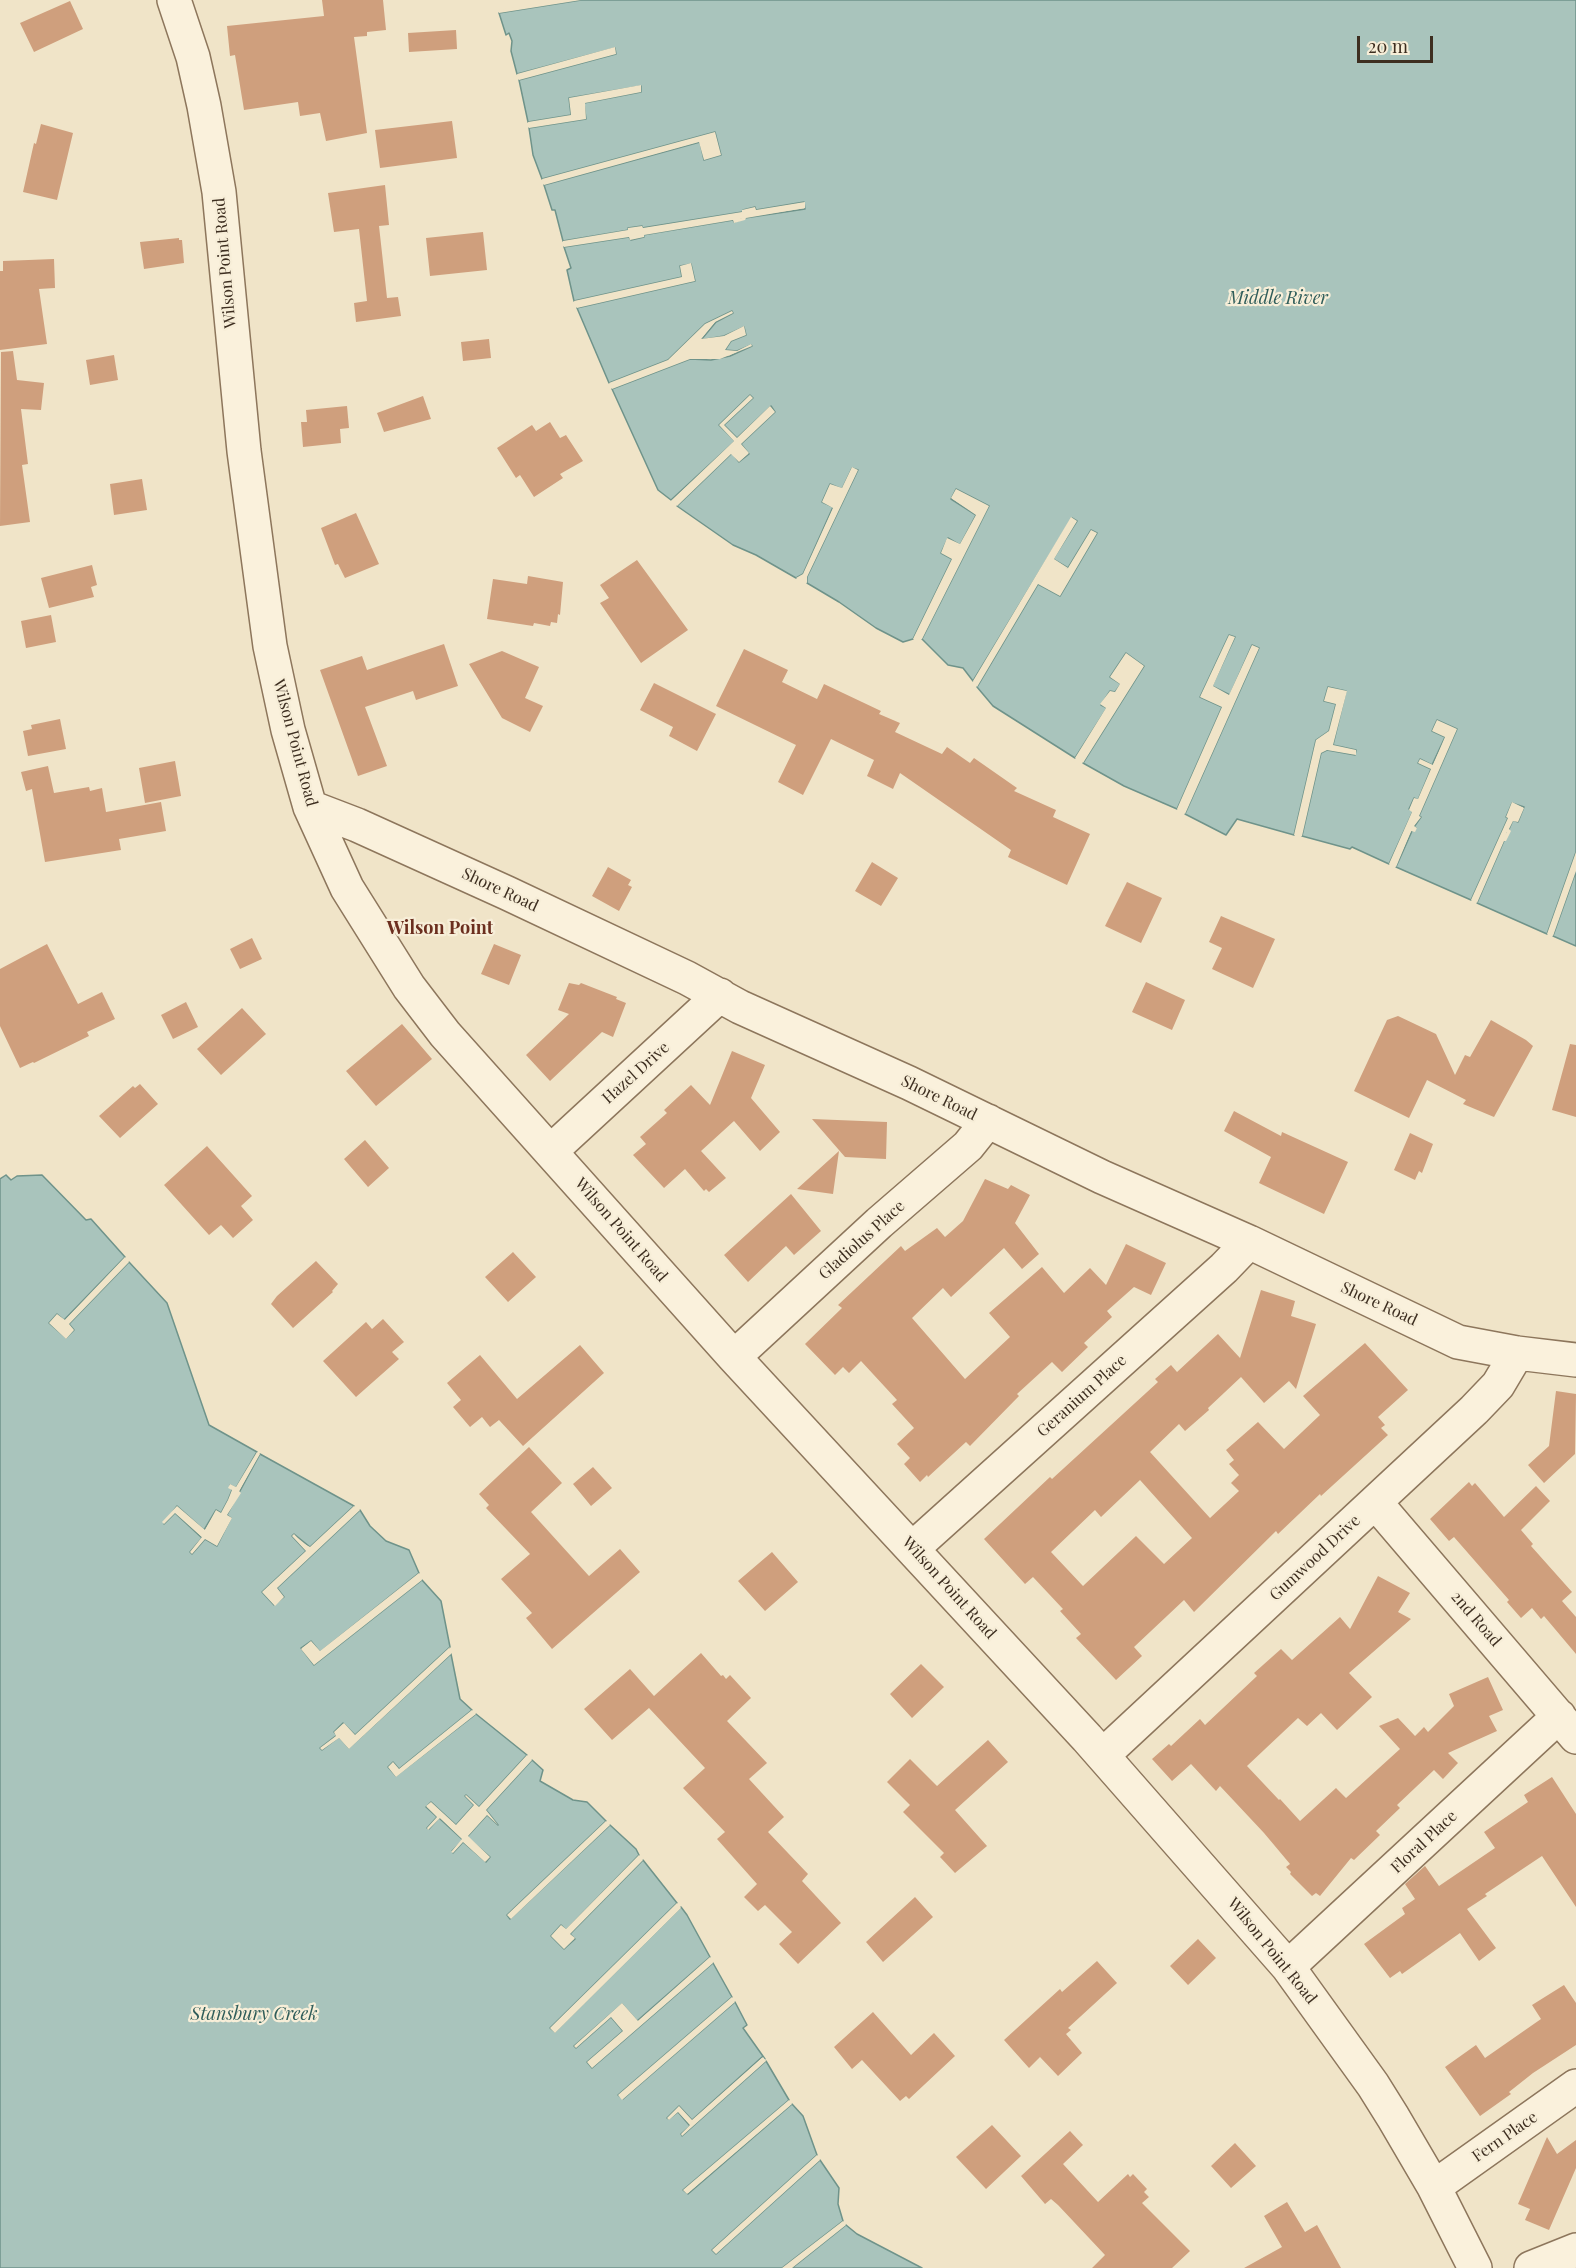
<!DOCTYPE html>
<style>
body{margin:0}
#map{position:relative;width:1576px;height:2268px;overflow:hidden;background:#f0e4c8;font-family:"Playfair Display",serif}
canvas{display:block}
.scale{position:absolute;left:1357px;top:36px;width:76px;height:27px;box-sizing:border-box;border:3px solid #3d2e20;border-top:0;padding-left:8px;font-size:18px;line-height:21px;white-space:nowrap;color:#3d2e20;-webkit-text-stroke:4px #f7eed8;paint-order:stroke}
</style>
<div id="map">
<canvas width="1576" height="2268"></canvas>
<div class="scale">20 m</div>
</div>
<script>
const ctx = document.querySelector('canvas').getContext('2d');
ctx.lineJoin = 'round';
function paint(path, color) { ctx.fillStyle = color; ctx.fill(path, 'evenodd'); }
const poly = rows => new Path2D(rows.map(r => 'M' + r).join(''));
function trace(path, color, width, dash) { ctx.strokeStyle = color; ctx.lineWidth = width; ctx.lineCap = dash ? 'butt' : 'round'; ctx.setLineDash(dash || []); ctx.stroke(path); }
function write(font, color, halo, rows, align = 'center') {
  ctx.font = font + ' "Playfair Display",serif'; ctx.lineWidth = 4.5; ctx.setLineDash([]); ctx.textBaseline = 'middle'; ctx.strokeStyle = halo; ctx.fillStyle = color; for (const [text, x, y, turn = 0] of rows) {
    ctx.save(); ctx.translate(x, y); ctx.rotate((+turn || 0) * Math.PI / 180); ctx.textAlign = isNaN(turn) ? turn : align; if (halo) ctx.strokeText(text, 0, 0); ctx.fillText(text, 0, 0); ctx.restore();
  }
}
const water = poly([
 [581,0,1576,0,1576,852,1547,934,1477,903,1513,820,1518,822,1524,807,1512,803,1506,817,1508,818,1471,900,1396,867,1412,831,1416,828,1414,827,1421,817,1419,816,1457,729,1437,720,1432,731,1445,737,1432,765,1420,759,1418,763,1431,769,1418,800,1414,798,1409,809,1413,811,1389,864,1352,847,1350,849,1302,836,1321,753,1327,750,1355,755,1356,750,1333,745,1346,691,1328,687,1324,701,1336,704,1329,731,1316,740,1294,835,1237,819,1226,835,1185,814,1259,648,1252,645,1230,695,1212,686,1235,637,1229,635,1200,697,1222,707,1177,809,1124,786,1083,763,1144,666,1126,653,1110,677,1121,684,1115,692,1110,691,1101,705,1107,708,1075,758,993,706,977,687,1038,584,1060,596,1097,533,1091,530,1068,568,1053,559,1077,521,1072,518,973,681,963,668,948,665,922,639,989,506,956,489,951,499,976,515,960,545,948,538,941,553,952,559,913,639,903,642,876,628,839,602,807,583,807,577,858,470,852,468,842,489,830,484,822,502,833,507,803,574,796,578,756,555,733,545,677,506,732,453,739,462,749,454,741,444,775,412,771,406,737,438,724,425,753,398,750,395,719,425,735,441,671,500,658,490,612,389,690,359,711,360,730,356,752,346,751,345,737,351,725,350,731,341,746,335,744,327,724,336,701,340,716,322,733,313,732,311,705,324,668,360,609,383,577,308,695,281,691,264,680,266,682,277,574,301,567,270,571,268,564,247,629,237,631,240,644,237,643,235,733,220,734,222,745,218,805,209,804,202,756,210,755,207,743,210,742,212,642,228,642,226,628,228,629,230,563,241,555,210,552,210,544,185,700,142,704,160,721,155,715,132,542,179,533,155,529,128,586,119,584,103,641,92,641,86,569,98,571,115,528,122,519,80,616,54,615,48,517,74,511,51,512,41,509,33,506,35,499,13,581,0],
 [1576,871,1576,946,1553,936,1576,871],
 [6,1175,11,1180,17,1176,42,1175,86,1220,91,1219,125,1257,64,1320,57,1314,49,1323,66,1338,74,1330,69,1324,129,1262,167,1303,209,1425,257,1452,236,1488,230,1485,232,1490,228,1500,221,1513,216,1510,204,1530,177,1506,164,1524,175,1513,202,1538,190,1552,192,1554,205,1539,217,1546,231,1518,227,1515,260,1454,354,1506,310,1547,294,1534,292,1536,306,1551,262,1592,274,1605,284,1597,277,1588,360,1510,370,1526,386,1541,409,1550,419,1573,320,1652,311,1641,301,1648,314,1665,422,1580,441,1601,450,1647,355,1735,343,1723,334,1732,337,1735,320,1748,322,1750,339,1737,349,1748,451,1654,460,1699,472,1710,399,1769,393,1762,388,1767,396,1776,476,1714,527,1755,479,1807,466,1795,465,1796,474,1805,456,1825,431,1802,426,1807,437,1817,427,1828,429,1829,439,1818,463,1840,452,1851,453,1853,463,1842,486,1862,490,1857,467,1837,487,1815,498,1825,486,1810,532,1760,543,1770,540,1781,573,1800,587,1802,606,1821,507,1915,510,1919,610,1825,636,1849,639,1855,566,1930,561,1925,551,1936,564,1949,575,1939,570,1934,643,1860,677,1903,550,2028,555,2032,681,1907,687,1915,710,1957,637,2021,622,2004,574,2046,576,2048,611,2017,623,2031,587,2062,592,2068,713,1963,732,1997,618,2095,623,2099,735,2002,747,2025,743,2028,765,2059,762,2057,692,2120,679,2106,667,2118,669,2119,678,2112,690,2126,681,2134,682,2136,766,2061,789,2100,683,2190,688,2194,792,2104,803,2116,817,2155,712,2250,716,2254,820,2160,839,2188,838,2204,843,2221,782,2268,0,2268,0,1179,6,1175],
 [846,2225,857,2234,922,2268,792,2268,846,2225]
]);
paint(water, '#a9c4bc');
trace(water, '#6f938a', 1.5);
paint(poly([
 [562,0,581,0,499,13,499,10],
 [615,47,616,54,519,80,518,78,613,51,518,77,517,74],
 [641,85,641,92,585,103,586,119,529,128,528,122,571,115,569,98],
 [638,89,583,100,581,103,583,117,529,124,572,118,572,101],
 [715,132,721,155,704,160,699,142,544,185,543,182,562,177,543,182,542,179],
 [713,136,718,153,706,156,701,139],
 [805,202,805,208,746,218,745,220,734,223,733,220,644,235,644,237,630,240,629,237,564,247,564,244,629,234,632,236,640,235,643,232,733,217,736,219,742,218,744,215,802,205,756,213,753,211,743,215,643,231,639,229,632,230,629,233,563,243,563,241,628,230,628,228,642,226,643,228,742,212,742,210,755,207,756,210],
 [691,263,695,281,577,308,576,305,692,279,689,267,684,268,685,277,683,280,575,304,574,301,682,277,680,266],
 [732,311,733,313,715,322,701,339,724,336,744,326,746,335,731,341,725,350,737,351,751,344,752,346,720,359,690,359,612,389,611,386,689,356,711,357,728,353,723,352,722,348,729,339,743,333,743,330,725,339,699,342,698,338,709,325,669,362,611,386,609,383,668,360,705,324],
 [750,395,753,398,724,425,737,438,770,406,775,412,741,444,749,453,739,462,731,454,677,506,675,504,730,451,733,451,740,458,745,453,738,445,738,442,770,411,673,502,671,501,734,441,719,425],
 [852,467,858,470,807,577,807,583,804,582,804,577,799,580,796,578,803,574,833,508,822,502,830,484,842,488],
 [854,471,832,519,836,506,826,500,832,488,844,491],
 [956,489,989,506,922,639,919,639,985,507,957,493,955,497,978,513,979,516,962,547,949,542,944,551,954,556,955,560,916,639,913,639,952,559,941,553,947,538,960,544,976,515,951,498],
 [1071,517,1077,521,1054,559,1068,568,1091,530,1097,533,1060,596,1038,584,977,687,975,684,1036,582,1040,581,1059,592,1093,534,1070,570,1052,562,1051,558,1072,521,974,684,973,681],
 [1229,635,1235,637,1213,686,1229,695,1252,645,1259,648,1185,814,1182,812,1255,649,1254,649,1232,696,1229,698,1209,686,1230,639,1204,696,1223,704,1225,708,1179,811,1177,809,1222,707,1200,697],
 [1126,653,1144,666,1083,763,1081,761,1140,666,1127,657,1114,676,1123,682,1123,686,1117,694,1112,694,1105,703,1109,706,1109,709,1078,760,1075,758,1106,708,1100,704,1110,691,1115,692,1120,684,1110,677],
 [1328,687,1347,691,1333,745,1356,750,1356,755,1327,750,1321,753,1302,836,1299,836,1318,752,1326,747,1331,747,1343,693,1330,690,1328,699,1337,701,1339,705,1332,732,1319,742,1297,835,1294,835,1316,740,1329,731,1336,704,1324,701],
 [1437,720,1457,729,1419,816,1421,817,1414,826,1417,828,1415,832,1411,831,1396,867,1393,866,1416,818,1453,730,1438,724,1436,730,1446,734,1448,738,1420,801,1415,802,1413,808,1415,812,1392,866,1389,864,1412,812,1409,810,1414,798,1418,799,1431,769,1418,763,1420,759,1433,765,1445,737,1432,731],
 [1512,802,1524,808,1518,822,1513,821,1509,829,1511,831,1506,841,1504,841,1477,903,1474,901,1502,839,1507,832,1506,830,1474,901,1471,900,1508,818,1506,817],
 [1576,852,1576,861,1550,935,1547,934],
 [1576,868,1576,871,1553,936,1550,935,1573,870],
 [125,1257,129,1262,69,1324,74,1330,66,1339,49,1323,57,1314,65,1320],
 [257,1452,260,1454,239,1491,241,1493,227,1515,232,1518,217,1546,205,1539,192,1554,190,1552,202,1537,175,1513,164,1524,162,1522,177,1506,205,1530,216,1510,221,1513,228,1500,232,1490,228,1488,230,1484,236,1487],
 [229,1505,224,1515,228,1519,216,1542,205,1536,177,1511,205,1533,217,1514,223,1515],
 [354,1506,356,1508,312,1549,309,1550,308,1553,266,1592,275,1601,280,1596,274,1590,274,1586,358,1508,360,1510,277,1588,284,1597,275,1606,262,1592,306,1551,292,1536,294,1534,302,1543,310,1547],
 [419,1573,421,1576,322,1654,318,1654,311,1645,305,1649,315,1661,421,1577,422,1580,314,1665,301,1649,311,1641,320,1651],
 [450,1647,448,1653,451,1651,451,1654,349,1749,339,1738,322,1750,320,1748,336,1736,334,1732,344,1723,355,1735],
 [472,1710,474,1712,453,1729,474,1712,476,1714,396,1777,388,1767,393,1762,399,1769],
 [527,1755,529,1757,481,1809,476,1808,457,1827,454,1827,431,1806,430,1806,465,1837,484,1814,484,1808,530,1758,532,1760,486,1810,498,1825,487,1815,468,1836,490,1857,485,1862,463,1842,453,1853,451,1852,462,1839,440,1818,428,1830,427,1828,437,1817,426,1806,431,1802,456,1825,474,1805,465,1796,466,1795,479,1807],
 [606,1821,610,1825,511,1919,507,1915],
 [639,1855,641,1858,568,1932,564,1933,561,1929,555,1936,564,1945,571,1939,567,1935,568,1932,641,1858,643,1860,570,1934,575,1938,564,1949,551,1936,561,1925,566,1929],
 [677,1903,679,1905,554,2028,679,1905,681,1908,555,2033,550,2028],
 [710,1957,712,1960,650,2014,712,1960,713,1963,592,2068,587,2062,623,2031,611,2017,576,2048,574,2046,622,2003,638,2021],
 [622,2008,635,2023,639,2024,592,2064,626,2032,626,2029,613,2015],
 [732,1997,733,2000,623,2095,733,2000,735,2002,622,2100,618,2095],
 [763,2057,766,2061,682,2136,681,2134,690,2125,678,2112,669,2120,667,2118,679,2106,692,2120],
 [789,2100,792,2104,687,2194,683,2190],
 [817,2155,820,2160,716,2254,712,2250],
 [843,2221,846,2225,792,2268,789,2268,803,2255,787,2268,782,2268]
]), '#f0e4c8');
paint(poly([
 [322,0,383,0,386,30,367,32,367,36,354,37,367,133,326,141,320,113,300,116,298,102,244,110,235,55,230,56,227,26,324,16],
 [70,1,83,29,34,52,20,23],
 [456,30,457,49,409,52,408,33],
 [452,121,457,158,380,168,375,130],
 [41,124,73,133,57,200,23,192,34,143,36,144],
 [385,185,389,225,379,226,387,298,398,297,401,316,356,322,354,303,367,301,359,229,334,232,328,193],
 [483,232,487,270,430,276,426,238],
 [179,238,179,240,182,240,184,263,144,269,140,242],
 [54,259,55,288,39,289,47,344,0,350,0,271,3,271,3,261],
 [489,339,491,358,463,361,461,342],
 [13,351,17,380,44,383,41,410,21,409,28,464,22,465,30,522,0,526,1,352],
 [114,355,118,380,90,385,86,360],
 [423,396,431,419,384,432,377,413],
 [347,406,349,428,340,429,341,443,303,447,301,422,307,422,306,410],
 [550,422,560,438,566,435,583,461,560,474,563,478,534,497,520,475,516,478,497,448,532,425,536,431],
 [142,479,147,510,114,515,110,484],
 [356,513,379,564,345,578,338,564,335,565,321,528],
 [637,560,688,630,641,663,600,603,609,598,600,585],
 [92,565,97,585,91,587,94,597,49,608,41,578],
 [528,576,563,582,560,615,558,614,557,623,551,622,550,626,534,623,533,626,487,619,493,579,527,584],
 [51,615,56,642,26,648,21,621],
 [444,644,458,686,416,700,413,691,365,707,387,766,358,776,320,670,362,656,367,670],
 [744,649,788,670,782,682,817,699,824,684,881,711,879,714,900,723,895,732,942,754,947,747,970,763,974,758,1017,788,1014,791,1056,810,1053,817,1090,834,1067,885,1008,857,1011,850,900,773,893,789,867,776,874,760,831,739,803,795,778,782,796,745,716,706],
 [502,651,539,667,525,698,543,706,530,732,502,718,469,664],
 [654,683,716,714,697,751,669,736,673,727,640,710],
 [60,719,66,749,28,756,23,731,32,729,31,725],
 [175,761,181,796,145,803,139,768],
 [48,766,54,793,89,787,90,791,102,788,106,812,161,802,166,831,119,839,121,850,45,862,32,789,26,791,21,772],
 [872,862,898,878,881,906,855,891],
 [608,867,631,880,628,885,632,887,619,911,592,896],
 [1127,882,1162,898,1141,943,1105,926],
 [1221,916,1275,939,1253,988,1212,969,1222,948,1209,942],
 [252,938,262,959,240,969,230,949],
 [47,944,78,1004,102,992,115,1019,87,1032,89,1036,34,1063,33,1062,20,1068,0,1026,0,969],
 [494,944,521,955,509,985,481,974],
 [1146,982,1185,1000,1172,1030,1132,1012],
 [569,983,579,985,581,983,617,997,616,999,626,1003,613,1037,602,1032,550,1081,526,1055,569,1014,558,1010],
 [186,1002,198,1027,173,1039,161,1015],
 [242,1008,266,1034,221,1075,197,1049],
 [1398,1016,1436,1034,1455,1075,1465,1055,1470,1057,1491,1020,1526,1040,1533,1046,1494,1117,1463,1104,1466,1100,1427,1080,1409,1118,1354,1091,1387,1020],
 [402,1024,432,1059,376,1106,346,1071],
 [1570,1044,1576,1045,1576,1117,1552,1110],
 [732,1051,765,1065,751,1098,780,1132,760,1151,734,1121,701,1151,726,1178,709,1192,706,1189,704,1191,685,1169,664,1188,633,1155,646,1144,640,1137,667,1113,664,1110,691,1085,710,1105],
 [140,1084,158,1104,120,1138,99,1116,133,1086,135,1088],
 [1234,1111,1281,1136,1282,1132,1348,1162,1324,1214,1259,1183,1271,1157,1224,1131],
 [812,1119,887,1122,886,1159,845,1157],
 [1410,1133,1433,1144,1422,1173,1419,1171,1415,1180,1394,1170],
 [365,1140,389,1168,368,1187,344,1159],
 [207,1146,252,1196,241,1206,253,1220,233,1238,221,1225,209,1235,164,1185],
 [839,1151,833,1194,797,1189],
 [985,1179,1008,1189,1011,1185,1030,1195,1015,1223,1039,1254,1022,1269,1004,1248,951,1297,943,1288,912,1318,965,1379,1010,1337,989,1313,1042,1267,1064,1293,1090,1268,1106,1285,1126,1244,1166,1263,1151,1295,1134,1287,1107,1311,1112,1317,1084,1343,1088,1347,1062,1372,1052,1362,1017,1394,1019,1396,970,1446,966,1442,928,1477,927,1475,920,1482,904,1464,910,1458,897,1444,914,1428,892,1404,897,1400,861,1361,849,1373,843,1367,835,1375,805,1344,842,1308,838,1305,901,1246,905,1251,937,1228,945,1237,963,1221],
 [791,1194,821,1231,794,1255,786,1246,748,1282,724,1255],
 [513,1252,536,1277,508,1302,485,1277],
 [316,1261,338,1284,332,1291,333,1292,293,1328,271,1304,277,1296],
 [1261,1290,1295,1301,1291,1316,1316,1324,1296,1389,1289,1381,1264,1403,1241,1377,1208,1408,1209,1410,1185,1431,1179,1424,1150,1452,1210,1518,1239,1491,1231,1483,1239,1475,1229,1464,1234,1460,1226,1450,1258,1422,1284,1449,1320,1415,1303,1396,1365,1343,1408,1390,1378,1417,1385,1425,1381,1428,1388,1435,1321,1496,1320,1494,1278,1534,1276,1531,1194,1612,1184,1600,1134,1647,1142,1656,1116,1680,1076,1638,1081,1634,1060,1611,1063,1609,1033,1577,1025,1584,984,1539,1050,1477,1052,1479,1158,1382,1155,1379,1171,1365,1177,1372,1218,1334,1240,1358],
 [1140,1480,1192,1538,1164,1564,1136,1536,1083,1586,1051,1552,1095,1510,1101,1517],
 [383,1319,404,1342,392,1352,399,1359,356,1397,323,1361,366,1322,372,1329],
 [580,1345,604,1373,523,1446,499,1420,490,1427,482,1417,470,1427,453,1407,461,1400,447,1383,480,1355,517,1399],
 [1556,1391,1576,1394,1575,1454,1544,1483,1528,1465,1549,1446],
 [529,1447,562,1483,531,1512,589,1576,620,1549,640,1572,552,1649,526,1618,532,1613,501,1579,530,1554,486,1508,489,1505,479,1494],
 [593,1467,612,1488,591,1506,573,1484],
 [1469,1482,1472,1486,1475,1483,1504,1517,1536,1486,1550,1501,1521,1530,1533,1544,1531,1546,1572,1592,1562,1601,1576,1617,1576,1654,1544,1616,1541,1619,1532,1608,1521,1618,1507,1602,1509,1600,1454,1537,1449,1541,1430,1519],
 [772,1552,798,1582,765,1611,738,1581],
 [1378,1576,1410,1593,1398,1612,1411,1619,1349,1673,1372,1697,1337,1730,1321,1713,1307,1726,1298,1718,1247,1766,1279,1800,1280,1799,1300,1821,1336,1788,1346,1798,1400,1749,1379,1726,1398,1718,1415,1736,1424,1727,1428,1732,1454,1706,1449,1694,1488,1677,1503,1710,1489,1716,1497,1731,1448,1753,1458,1763,1443,1779,1434,1770,1397,1805,1400,1808,1376,1831,1380,1835,1354,1860,1351,1858,1320,1896,1316,1893,1312,1896,1290,1874,1291,1872,1286,1867,1290,1864,1264,1833,1220,1786,1216,1791,1191,1764,1172,1781,1152,1759,1169,1744,1171,1746,1200,1719,1205,1725,1257,1676,1254,1673,1281,1649,1292,1660,1340,1617,1350,1629],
 [701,1653,721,1676,723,1675,726,1679,730,1675,751,1698,727,1721,767,1763,749,1779,784,1817,768,1832,808,1874,802,1881,841,1923,798,1964,779,1944,792,1932,765,1905,758,1911,744,1897,757,1884,717,1839,725,1832,683,1788,705,1768,649,1708,612,1740,584,1709,630,1669,654,1696],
 [921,1664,944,1687,912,1718,890,1694],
 [988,1740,1008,1762,955,1810,987,1846,955,1873,940,1857,944,1853,903,1812,910,1805,887,1782,910,1759,937,1786],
 [1552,1777,1576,1814,1576,1907,1542,1856,1485,1894,1487,1896,1467,1909,1496,1948,1479,1961,1460,1933,1402,1974,1400,1971,1390,1978,1364,1944,1405,1914,1402,1908,1415,1899,1405,1884,1425,1866,1439,1886,1495,1848,1484,1832,1528,1802,1524,1795],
 [915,1897,933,1917,883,1962,866,1942],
 [1198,1939,1216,1958,1188,1985,1170,1966],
 [1097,1961,1117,1983,1068,2028,1071,2030,1066,2034,1082,2053,1058,2076,1040,2057,1029,2068,1004,2040,1060,1989,1062,1992],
 [1564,1985,1576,2003,1576,2045,1533,2073,1509,2092,1511,2094,1480,2116,1445,2067,1476,2045,1485,2058,1541,2019,1532,2005],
 [873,2012,911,2055,934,2033,955,2056,909,2099,906,2096,900,2101,862,2060,852,2069,834,2047],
 [992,2125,1021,2156,986,2189,956,2157],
 [1070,2131,1083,2145,1063,2164,1098,2202,1128,2174,1130,2177,1133,2174,1147,2189,1144,2192,1149,2197,1142,2203,1190,2251,1172,2268,1092,2268,1105,2255,1058,2205,1051,2199,1045,2204,1021,2176],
 [1547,2137,1557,2154,1576,2140,1576,2168,1549,2230,1525,2220,1530,2209,1518,2204],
 [1235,2143,1256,2166,1231,2188,1211,2166],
 [1287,2202,1305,2232,1317,2225,1341,2268,1244,2268,1282,2247,1264,2216]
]), '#cf9f7d');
const minor = poly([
 [174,0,193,57,204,106,219,192,244,451,270,646,288,730,310,807,347,888,409,987,445,1034,734,1357,1087,1738,1288,1967,1373,2085,1393,2117,1434,2187,1475,2268],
 [310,807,357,825,507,893,687,978,740,1007,909,1083,1102,1177,1249,1242,1458,1342,1517,1353,1576,1360],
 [551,1151,720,995],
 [734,1357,879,1223,968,1146,988,1121],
 [1375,1502,1576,1737],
 [913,1548,1224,1268,1249,1242],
 [1103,1755,1474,1410,1498,1385,1517,1353],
 [1288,1967,1559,1716],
 [1434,2187,1576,2086],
 [1531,2268,1576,2250]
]);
trace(minor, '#8d765c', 36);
trace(minor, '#faf1dc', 33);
write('16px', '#3d2e20', '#f7eed8', [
 ["Wilson Point Road",225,263,-95],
 ["Wilson Point Road",295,743,75],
 ["Shore Road",500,890,25],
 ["Hazel Drive",636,1073,-42],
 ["Shore Road",939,1098,26],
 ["Wilson Point Road",621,1230,49],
 ["Gladiolus Place",862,1240,-42],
 ["Shore Road",1379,1304,25],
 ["Geranium Place",1082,1396,-42],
 ["Gumwood Drive",1315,1558,-43],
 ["Wilson Point Road",949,1588,48],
 ["2nd Road",1476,1619,49],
 ["Floral Place",1424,1842,-43],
 ["Wilson Point Road",1272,1951,51],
 ["Fern Place",1505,2137,-35]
]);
write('italic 18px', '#2f5d5a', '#f7eed8', [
 ["Middle River",1278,298],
 ["Stansbury Creek",254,2014]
]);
write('bold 18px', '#6b2e1e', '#f7eed8', [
 ["Wilson Point",440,928]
]);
</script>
